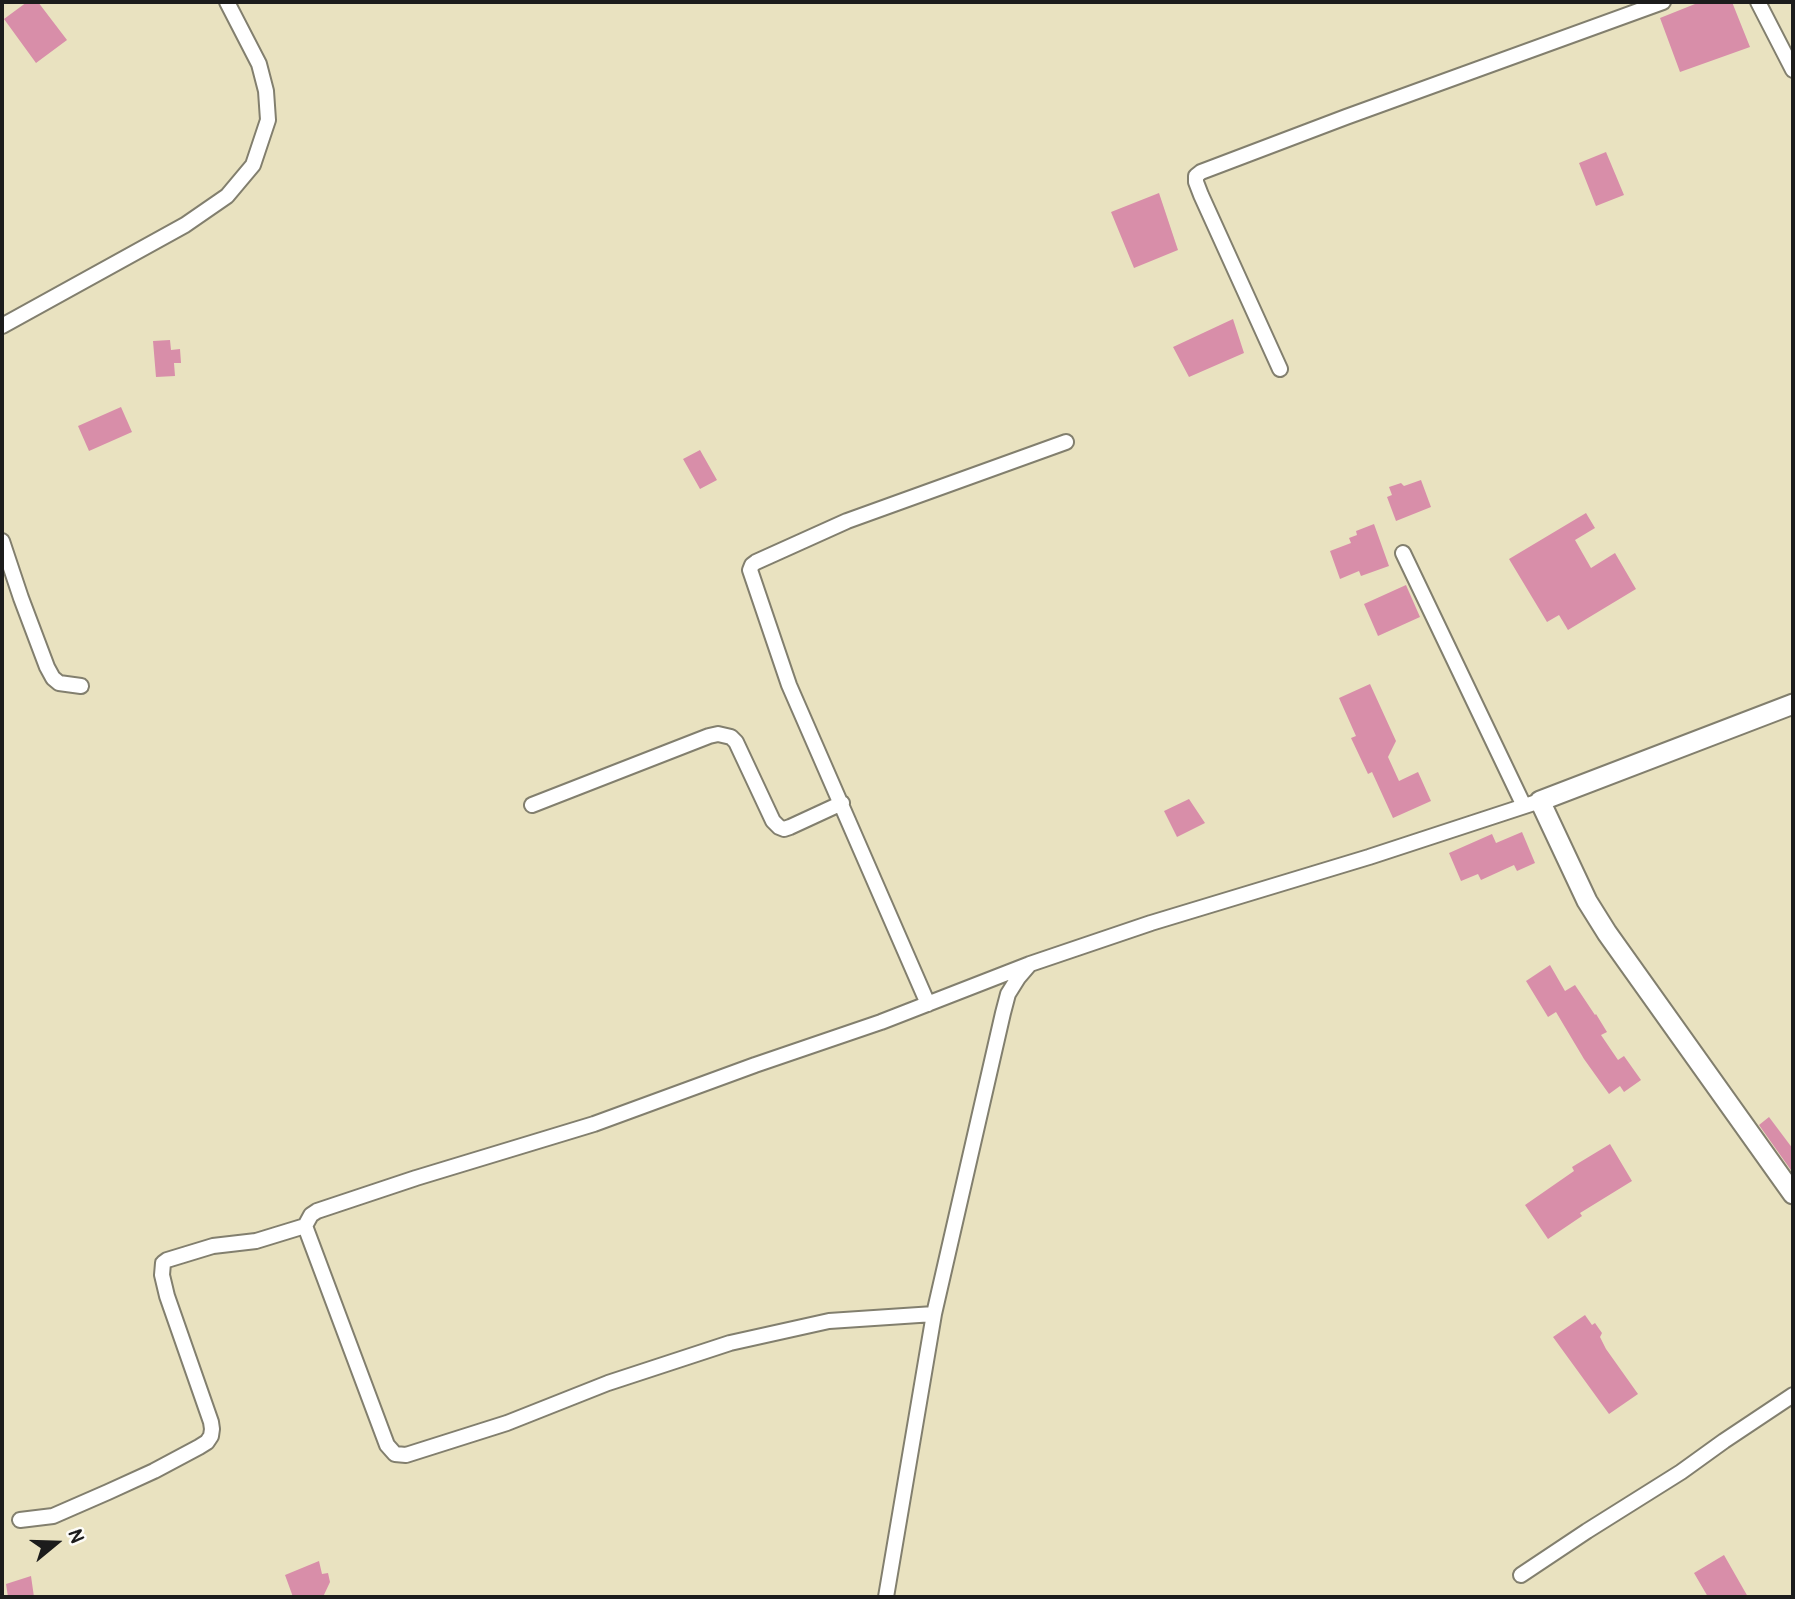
<!DOCTYPE html>
<style>
body{margin:0}
#map{position:relative;width:1795px;height:1599px;overflow:hidden;background:#e9e2c0;font-family:Pangolin,sans-serif}
canvas{display:block}
.frame{position:absolute;inset:0;border:4px solid #1c1c1c;pointer-events:none}
.north{position:absolute;left:21px;top:1508px;width:70px;height:70px;-webkit-text-stroke:5px #fdfcf7;paint-order:stroke;rotate:71deg;font-size:19px;font-weight:700;line-height:28px;text-align:center;color:#1c1c1c}
.north::after{content:'';display:block;margin:auto;width:24px;height:32px;background:#1c1c1c;clip-path:polygon(50% 0,100% 100%,50% 72%,0 100%)}
</style>
<div id="map">
<canvas width="1795" height="1599"></canvas>
<div class="frame"></div>
<div class="north">N</div>
</div>
<script>
const ctx = document.querySelector('canvas').getContext('2d');
ctx.lineJoin = 'round';
function paint(path, color) { ctx.fillStyle = color; ctx.fill(path, 'evenodd'); }
const poly = rows => new Path2D(rows.map(r => 'M' + r).join(''));
function trace(path, color, width, dash) { ctx.strokeStyle = color; ctx.lineWidth = width; ctx.lineCap = dash ? 'butt' : 'round'; ctx.setLineDash(dash || []); ctx.stroke(path); }
paint(poly([
 [27,2,38,2,67,40,36,63,4,19],
 [1700,2,1732,2,1750,47,1680,72,1660,18],
 [1606,152,1624,195,1596,206,1579,163],
 [1159,193,1178,250,1134,268,1111,212],
 [1233,319,1244,353,1189,377,1173,347],
 [170,340,171,350,180,349,181,363,174,363,175,376,156,377,153,341],
 [121,407,132,432,89,451,78,426],
 [700,450,717,480,700,489,683,459],
 [1421,480,1431,507,1396,521,1387,497,1392,495,1389,487,1401,483,1404,486],
 [1586,513,1595,528,1575,540,1591,568,1615,553,1636,589,1568,630,1559,615,1547,622,1509,559],
 [1374,524,1389,566,1361,576,1359,571,1340,579,1330,551,1351,543,1349,538,1357,535,1356,531],
 [1406,585,1420,617,1378,636,1364,604],
 [1370,684,1396,741,1388,757,1399,781,1418,772,1431,801,1393,818,1372,772,1368,774,1351,738,1356,736,1339,698],
 [1189,799,1205,823,1177,837,1164,811],
 [1522,832,1535,863,1517,871,1514,865,1481,880,1478,874,1461,881,1449,853,1492,834,1496,843],
 [1550,965,1565,991,1575,985,1595,1015,1596,1014,1607,1032,1601,1035,1618,1060,1624,1056,1641,1080,1624,1092,1620,1086,1609,1094,1584,1059,1556,1012,1548,1017,1526,981],
 [1769,1117,1793,1149,1793,1173,1759,1125],
 [1610,1144,1632,1181,1580,1213,1582,1216,1548,1239,1525,1205,1574,1171,1572,1167],
 [1585,1315,1592,1325,1595,1323,1602,1333,1600,1337,1606,1349,1638,1394,1609,1414,1553,1337],
 [1724,1555,1748,1597,1708,1597,1694,1573],
 [319,1561,322,1574,328,1573,330,1582,323,1597,293,1597,285,1575],
 [31,1576,34,1597,8,1597,6,1584]
]), '#d88ea9');
const minor = poly([
 [1758,2,1793,70],
 [2,326,185,225,227,196,253,165,268,120,266,91,259,64,227,2],
 [1280,369,1201,195,1196,182,1196,176,1201,172,1346,117,1663,2],
 [2,541,21,598,47,667,53,678,59,683,81,686],
 [1403,553,1524,806],
 [532,805,709,736,718,734,731,737,736,742,773,821,779,827,784,829,790,827,842,803],
 [928,1004,789,685,750,570,752,565,756,562,847,521,1066,442],
 [305,1226,387,1445,395,1454,406,1455,507,1423,608,1383,730,1343,829,1321,934,1314],
 [20,1520,53,1516,108,1492,154,1471,199,1447,207,1442,211,1436,212,1429,211,1422,167,1296,162,1275,163,1263,167,1260,213,1246,256,1241,305,1226,311,1215,317,1211,416,1178,594,1124,755,1065,881,1022,1030,964],
 [1521,1575,1587,1531,1681,1472,1724,1441,1793,1395],
 [886,1597,934,1314,1003,1013,1008,994,1018,978,1030,964,1151,923,1369,857,1540,801]
]);
const secondary = poly([
 [1793,704,1540,801,1587,901,1607,933,1793,1194]
]);
trace(minor, '#827f6e', 18);
trace(secondary, '#827f6e', 23);
trace(minor, '#fff', 14);
trace(secondary, '#fff', 19);
</script>
